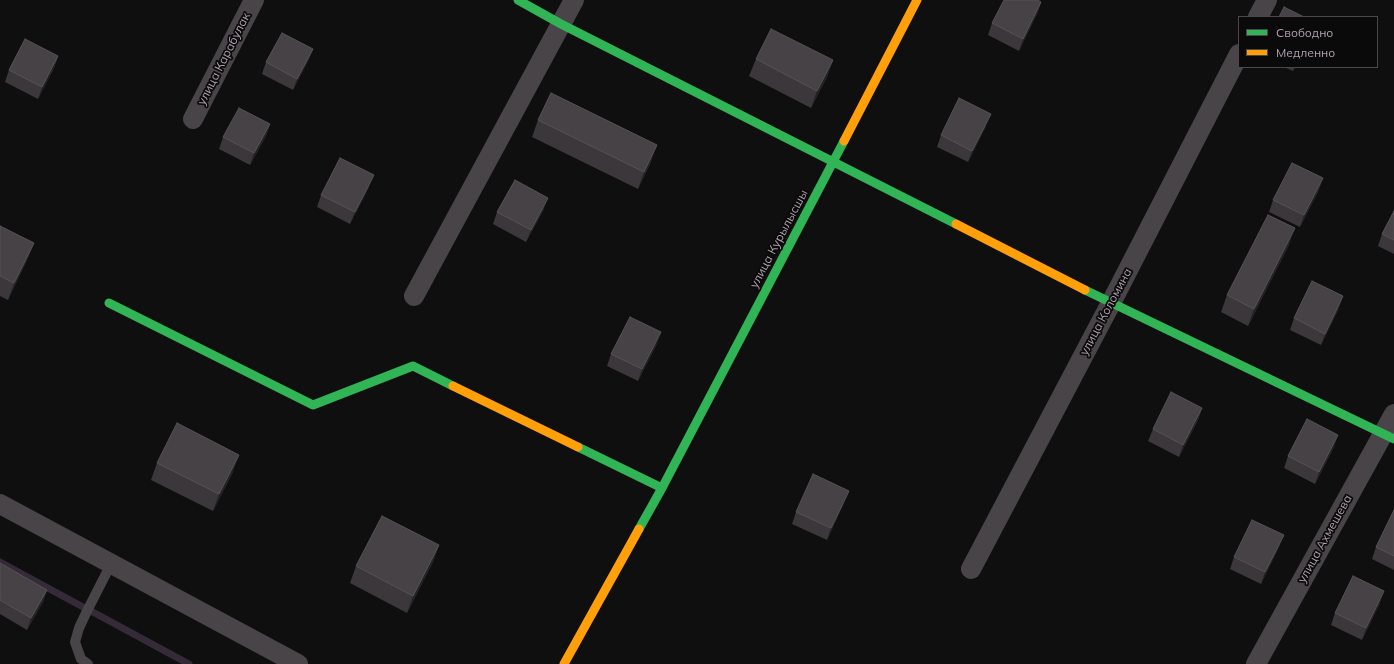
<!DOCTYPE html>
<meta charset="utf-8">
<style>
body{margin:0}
#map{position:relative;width:1394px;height:664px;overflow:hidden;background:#100f10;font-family:Mulish,sans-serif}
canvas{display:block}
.legend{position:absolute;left:1238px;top:16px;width:140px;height:52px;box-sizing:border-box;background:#0b0a0b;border:1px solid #4d464c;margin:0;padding:5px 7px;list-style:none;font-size:12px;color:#b0a1ae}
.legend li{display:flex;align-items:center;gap:8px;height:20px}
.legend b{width:20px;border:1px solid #4d464c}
</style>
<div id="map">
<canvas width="1394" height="664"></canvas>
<ul class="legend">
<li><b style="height:5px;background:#30b455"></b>Свободно</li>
<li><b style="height:5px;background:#ff9f0a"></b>Медленно</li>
</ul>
</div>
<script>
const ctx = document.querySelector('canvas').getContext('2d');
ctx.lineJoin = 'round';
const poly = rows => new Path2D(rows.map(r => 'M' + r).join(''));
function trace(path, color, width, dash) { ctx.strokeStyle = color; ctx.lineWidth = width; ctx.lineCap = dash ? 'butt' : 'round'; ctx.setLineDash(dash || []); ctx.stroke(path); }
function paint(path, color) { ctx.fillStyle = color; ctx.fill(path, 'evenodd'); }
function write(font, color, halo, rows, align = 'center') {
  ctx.font = font + ' Mulish,sans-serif'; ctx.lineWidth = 3.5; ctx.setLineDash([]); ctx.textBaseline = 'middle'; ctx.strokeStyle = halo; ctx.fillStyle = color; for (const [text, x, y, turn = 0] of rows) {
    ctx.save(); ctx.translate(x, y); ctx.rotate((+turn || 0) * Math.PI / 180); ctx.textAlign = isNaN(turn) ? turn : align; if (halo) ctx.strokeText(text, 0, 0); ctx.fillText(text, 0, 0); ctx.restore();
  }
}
trace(poly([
 [0,562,83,607],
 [91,611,189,664]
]), '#352b38', 7);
trace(poly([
 [88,664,81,659,75,642,79,628,87,611,111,564]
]), '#484448', 10);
trace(poly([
 [1258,17,1267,0],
 [193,119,254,0],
 [414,296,574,0],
 [0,504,298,664],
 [971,569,1111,303,1239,54],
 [1256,664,1394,414]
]), '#484448', 20);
trace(poly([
 [518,0,561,24,956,224],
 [1085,290,1394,439],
 [109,303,313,405,413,366,453,386],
 [578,447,662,488],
 [639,529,662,488,844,141]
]), '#30b455', 9);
trace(poly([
 [844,141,917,0],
 [956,224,1085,290],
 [453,386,578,447],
 [564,664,639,529]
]), '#ff9f0a', 9);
paint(poly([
 [1041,2,1037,14,1019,51,988,35,992,23],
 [313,49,308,61,293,90,262,74,266,62],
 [58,56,54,68,38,99,5,82,9,70],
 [756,59,833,60,827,77,811,108,749,76],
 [1284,67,1295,67,1293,71],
 [538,120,651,162,638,189,532,137],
 [270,124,266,136,250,165,219,149,223,137],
 [986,126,968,162,937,147,941,135],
 [369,187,350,224,317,207,321,195],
 [1319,190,1300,227,1269,212,1273,200],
 [544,209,526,242,493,224,497,212],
 [1394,211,1394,254,1378,246,1382,234],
 [0,226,34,243,27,260,8,300,0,296],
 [1289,245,1248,326,1221,312,1227,295],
 [1339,308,1321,345,1290,330,1294,318],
 [657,344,638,381,607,366,611,354],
 [1202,408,1198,420,1179,457,1148,441,1153,429],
 [1334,447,1315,484,1284,468,1288,456],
 [157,463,233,472,213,511,151,480],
 [844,503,827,540,792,524,796,512],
 [1394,510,1394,570,1372,559,1376,547],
 [439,545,433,562,407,613,350,583,356,566],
 [1279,547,1261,584,1230,569,1234,557],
 [0,563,47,590,43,602,27,630,0,614],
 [1380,603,1362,640,1331,625,1335,613]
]), '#3b373a');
paint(poly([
 [1041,2,1037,14,1019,51,1023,39],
 [313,49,308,61,293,90,297,79],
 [58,56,54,68,38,99,42,87],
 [833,60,827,77,811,108,817,91],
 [991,114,986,126,968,162,972,151],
 [270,124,266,136,250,165,254,153],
 [657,145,651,162,638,189,644,172],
 [374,175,369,187,350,224,355,212],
 [1323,178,1319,190,1300,227,1304,215],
 [548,198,544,209,526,242,531,230],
 [1295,228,1289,245,1248,326,1254,309],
 [34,243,27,260,8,300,14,283],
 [1343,296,1339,308,1321,345,1325,334],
 [661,332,657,344,638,381,642,369],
 [1202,408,1198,420,1179,457,1183,445],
 [1338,435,1334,447,1315,484,1319,472],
 [239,455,233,472,213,511,219,494],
 [849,491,844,503,827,540,831,528],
 [1284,535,1279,547,1261,584,1265,572],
 [439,545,433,562,407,613,413,596],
 [47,590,43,602,27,630,31,618],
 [1384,591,1380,603,1362,640,1366,628]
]), '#242224');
const building = poly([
 [1004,0,1038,0,1041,2,1023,39,992,23,1004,0],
 [1284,7,1304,17,1279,17,1284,7],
 [771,29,833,60,817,91,756,59,771,29],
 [282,33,313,49,297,79,266,62,282,33],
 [25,39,58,56,42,87,9,70,25,39],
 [551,93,657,145,644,172,538,120,551,93],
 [959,98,991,114,972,151,941,135,959,98],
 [239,108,270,124,254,153,223,137,239,108],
 [340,158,374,175,355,212,321,195,340,158],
 [1292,163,1323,178,1304,215,1273,200,1292,163],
 [515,180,548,198,531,230,497,212,515,180],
 [1394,211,1394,240,1382,234,1394,211],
 [1268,215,1295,228,1254,309,1227,295,1268,215],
 [0,226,34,243,14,283,0,276,0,226],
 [1312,281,1343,296,1325,334,1294,318,1312,281],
 [630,317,661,332,642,369,611,354,630,317],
 [1171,392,1202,408,1183,445,1153,429,1171,392],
 [1307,419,1338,435,1319,472,1288,456,1307,419],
 [177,423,239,455,219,494,157,463,177,423],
 [813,474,849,491,831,528,796,512,813,474],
 [1394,510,1394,556,1376,547,1394,510],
 [382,516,439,545,413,596,356,566,382,516],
 [1252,520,1284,535,1265,572,1234,557,1252,520],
 [0,563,47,590,31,618,0,600,0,563],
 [1353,576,1384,591,1366,628,1335,613,1353,576]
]);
paint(building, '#474246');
trace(building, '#585156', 1);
write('12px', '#b0a1ae', '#0b0a0b', [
 ["улица Карабулак",224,59,-63],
 ["улица Курылысшы",779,239,-62],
 ["улица Коломина",1106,312,-62],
 ["улица Ахмешева",1325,539,-61]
]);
</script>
